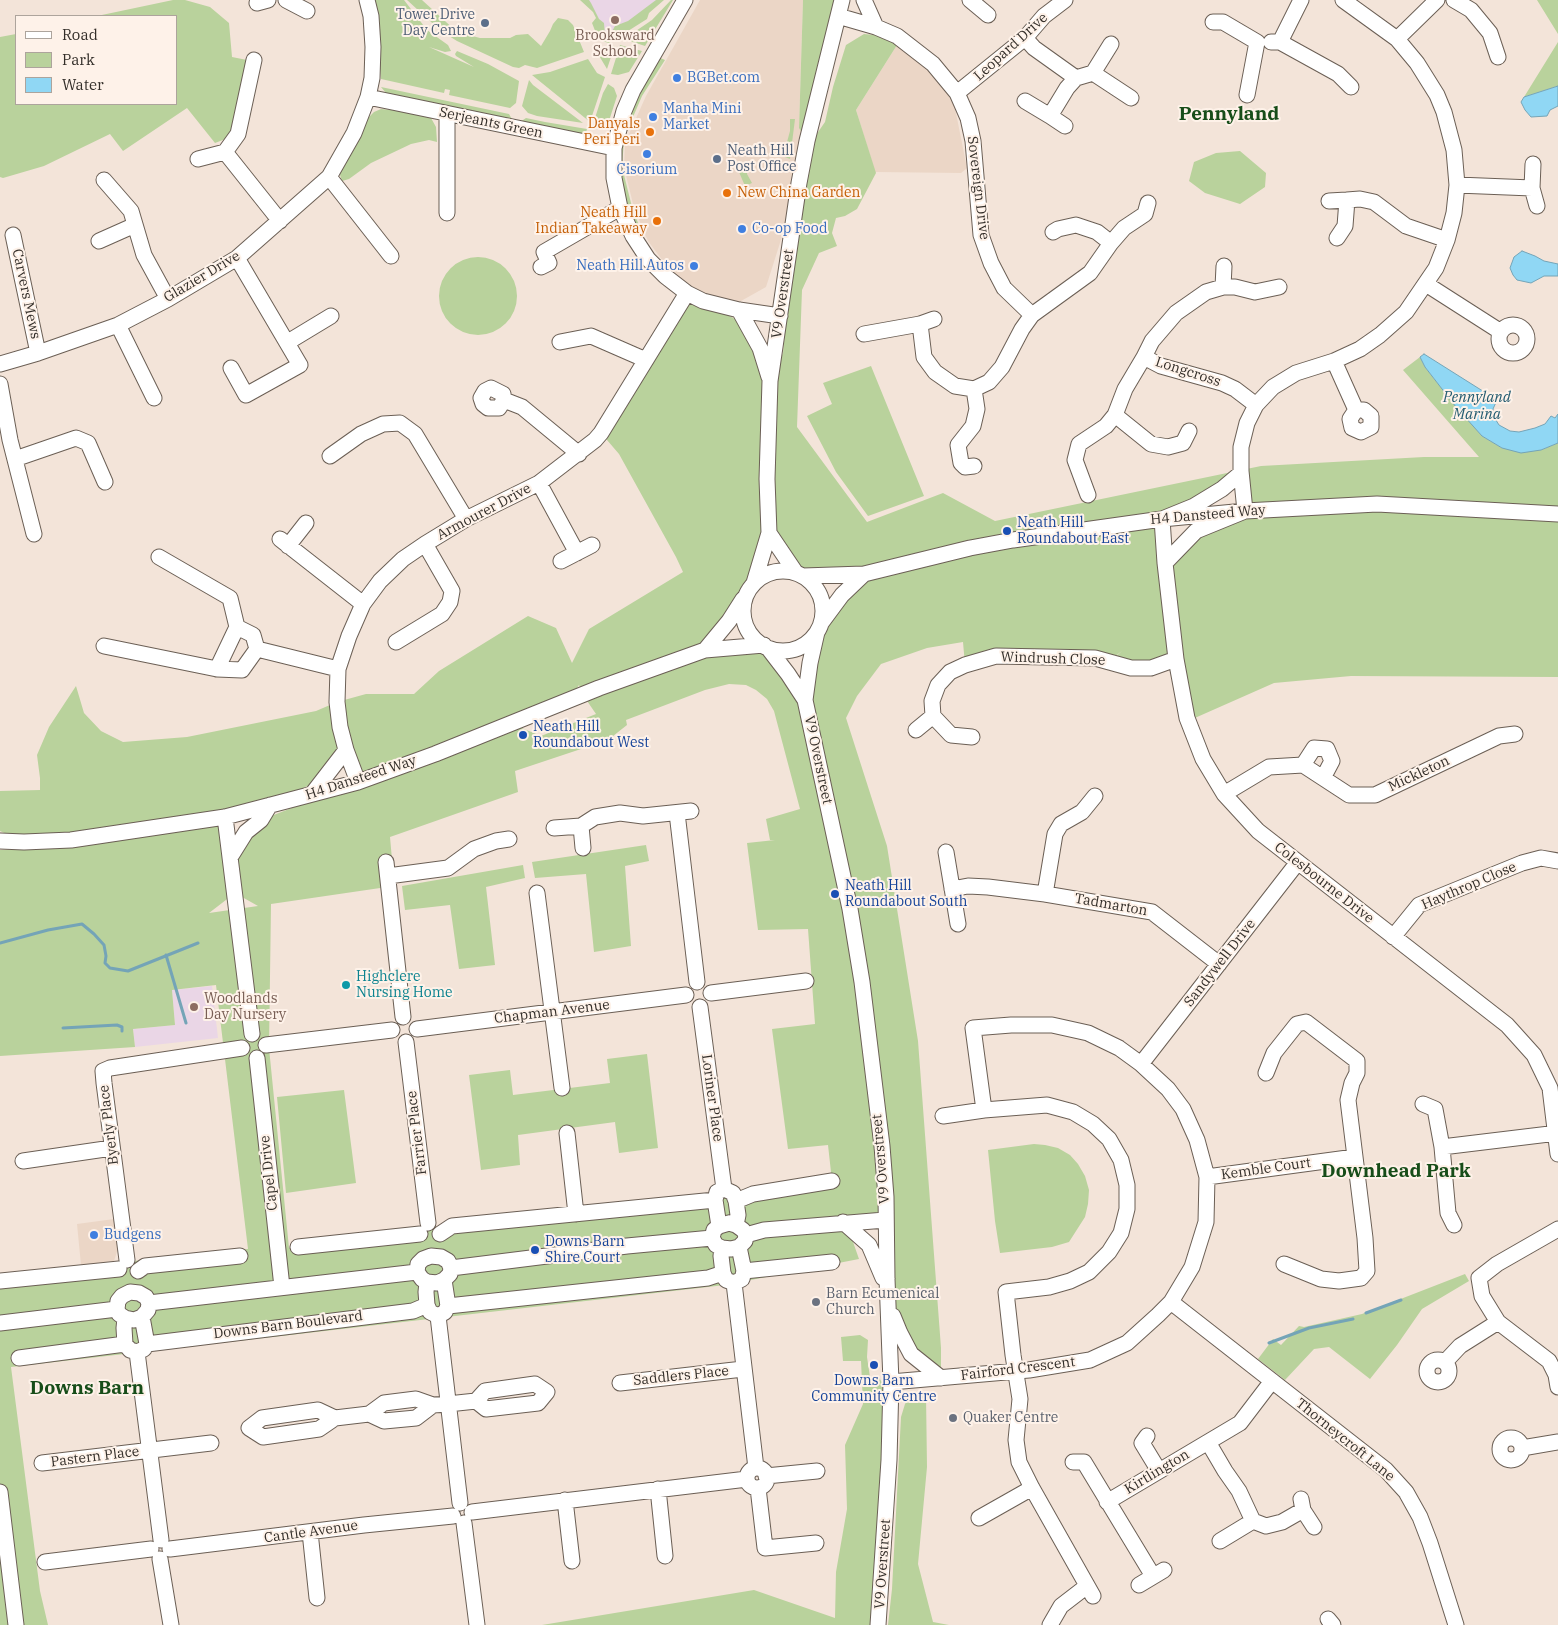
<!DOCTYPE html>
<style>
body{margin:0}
#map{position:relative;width:1558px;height:1625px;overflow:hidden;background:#f3e4d9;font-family:"IBM Plex Serif",serif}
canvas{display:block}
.legend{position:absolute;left:15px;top:15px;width:162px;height:90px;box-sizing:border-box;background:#fef2e9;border:1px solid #ada49c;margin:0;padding:6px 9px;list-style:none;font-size:15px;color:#332e29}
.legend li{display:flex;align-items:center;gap:10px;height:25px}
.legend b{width:25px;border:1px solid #ada49c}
</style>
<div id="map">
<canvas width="1558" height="1625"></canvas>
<ul class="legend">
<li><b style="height:6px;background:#fff"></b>Road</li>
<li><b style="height:14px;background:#b9d29c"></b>Park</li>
<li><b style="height:14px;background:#90d7f4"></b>Water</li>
</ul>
</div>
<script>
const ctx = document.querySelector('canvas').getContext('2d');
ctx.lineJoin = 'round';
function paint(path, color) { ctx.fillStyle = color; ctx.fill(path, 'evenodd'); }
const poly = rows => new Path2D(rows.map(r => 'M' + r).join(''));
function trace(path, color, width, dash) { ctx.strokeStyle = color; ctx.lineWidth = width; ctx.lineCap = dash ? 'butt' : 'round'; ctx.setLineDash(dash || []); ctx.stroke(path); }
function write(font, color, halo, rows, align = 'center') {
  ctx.font = font + ' "IBM Plex Serif",serif'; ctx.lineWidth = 4; ctx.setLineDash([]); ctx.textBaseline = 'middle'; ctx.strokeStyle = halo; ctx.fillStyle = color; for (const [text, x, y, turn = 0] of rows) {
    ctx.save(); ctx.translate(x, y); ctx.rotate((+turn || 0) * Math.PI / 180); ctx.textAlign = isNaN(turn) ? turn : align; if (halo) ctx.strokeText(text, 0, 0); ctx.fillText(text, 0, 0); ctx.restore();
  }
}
paint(poly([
 [700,0,803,0,799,127,807,141,799,183,766,287,741,301,703,301,687,293,648,241,634,208,624,167,625,143,646,96],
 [897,45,951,88,967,168,961,173,875,172,856,110],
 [114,1219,118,1248,114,1261,81,1265,77,1224]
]), '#ebd6c6');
paint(poly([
 [588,0,657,0,607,39],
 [212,986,218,1038,135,1047,133,1029,175,1025,172,990]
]), '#ead6e6');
paint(poly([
 [173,0,185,0,210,7,229,23,232,57,247,60,238,114,228,138,215,143,187,108,123,151,110,134,44,166,3,178,0,177,0,37,16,34,16,104,176,104,176,16,97,16],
 [374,0,404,0,427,30,448,45,451,51,445,52,429,47,474,67,456,56,455,54,457,51,488,64,519,81,516,103,510,108,449,95,450,90,445,89,444,93,381,79],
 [407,0,422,0,457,32,480,38,510,38,516,35,528,34,541,46,550,31,553,24,558,18,568,20,573,25,584,52,537,68,525,65,519,68,513,67,457,41,441,31],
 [580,0,589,0,591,3,599,19,604,23,605,35,610,35,615,26,628,21,656,0,664,0,649,13,647,19,609,43,602,41,596,33,592,23,596,18,593,12],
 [671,0,673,0,645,46,624,39,652,20],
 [803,0,842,0,807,141,799,128],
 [1537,0,1558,0,1558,34],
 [864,34,884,36,897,45,856,110,876,173,857,209,845,216,836,218,832,233,837,246,819,253,802,290,797,427,867,522,943,493,995,521,1261,466,1424,457,1479,457,1403,370,1420,357,1425,367,1435,380,1482,436,1502,448,1541,450,1558,443,1558,677,1351,676,1274,683,1188,721,1175,659,1151,668,1114,658,1122,651,1114,657,965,665,963,642,927,648,881,664,857,696,846,718,887,846,918,1041,941,1348,941,1378,911,1354,888,1303,885,1220,846,1222,859,1259,725,1285,11,1367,40,1591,48,1625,0,1625,0,1275,248,1249,216,985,172,990,175,1025,133,1029,135,1047,0,1056,0,850,24,849,24,842,0,831,0,791,40,790,40,778,37,755,49,727,76,686,84,713,101,731,123,742,187,737,316,711,337,702,366,694,414,694,439,671,528,616,556,628,572,663,589,629,683,572,676,557,619,454,601,433,687,293,735,319,755,348,771,381,783,353,799,183,805,151,825,122,833,87,846,45],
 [1241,472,1245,511,1196,531,1165,562,1163,519],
 [769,534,803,576,863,575,817,632,805,699,764,645,706,649,729,621,754,583],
 [729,684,746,685,756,690,767,699,774,711,800,809,766,819,770,840,775,840,747,843,758,930,808,929,815,1024,772,1029,788,1149,828,1145,832,1181,452,1226,289,1248,269,1048,271,904,387,887,393,871,390,837,518,792,515,771,608,740,627,725,626,720,705,690],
 [579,685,583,695,596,714,541,736,512,724,569,701],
 [346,751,358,782,261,820,231,856,225,817,285,796,321,780],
 [235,893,258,906,209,913],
 [1558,42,1558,86,1524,97],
 [620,45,642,51,629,72,618,75,611,74],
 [615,46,612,54,607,69,598,54],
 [658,57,665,60,642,96,627,131,623,130,635,92],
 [588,59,597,73,605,77,590,122,532,75,550,72],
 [529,80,533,85,583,123,537,116,528,113,522,106],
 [608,84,614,88,617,96,608,124,605,126,601,126,596,124,595,118,603,93],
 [381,87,509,114,513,121,401,98,386,93],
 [381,109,422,113,431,118,436,127,437,142,429,140,411,144,371,163,349,179,342,181,340,175,340,165,366,120,374,112],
 [526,118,545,122,587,129,585,136,520,122],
 [790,119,795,119,790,159,785,157,784,153,790,131],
 [620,139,624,140,622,167,633,211,642,232,635,228,621,194],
 [1240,151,1266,173,1265,187,1240,204,1205,193,1189,181,1194,162,1216,153],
 [739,162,748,164,747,174,752,183,745,186,739,172],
 '439 296a39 39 0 1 1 78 0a39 39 0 1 1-78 0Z',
 [871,366,924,496,868,516,836,472,807,416,832,404,823,383],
 [646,845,649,861,625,866,631,946,594,952,586,874,535,878,532,862],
 [523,865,525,878,486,887,495,965,459,969,450,905,405,910,402,886],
 [647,1054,658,1148,619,1153,615,1122,518,1135,520,1165,481,1170,469,1075,510,1070,513,1095,610,1083,607,1059],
 [344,1090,356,1183,286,1193,277,1097],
 [1034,1144,1045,1145,1058,1148,1070,1155,1078,1164,1085,1176,1089,1190,1088,1204,1085,1217,1069,1242,1052,1247,1000,1253,995,1221,988,1150],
 [1465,1274,1469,1281,1422,1309,1397,1345,1370,1379,1329,1347,1314,1349,1285,1380,1258,1359,1273,1339,1281,1345,1299,1326,1304,1327,1362,1314],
 [860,1335,868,1340,867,1357,870,1377,878,1376,883,1384,882,1461,873,1625,542,1625,754,1590,835,1618,836,1572,847,1509,845,1445,863,1404,861,1361,843,1361,841,1337],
 [915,1394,926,1395,927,1467,918,1564,933,1622,949,1625,888,1625,892,1589,901,1417,905,1404,910,1397]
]), '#b9d29c');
const water = poly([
 [1558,86,1558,106,1550,110,1547,116,1531,117,1525,110,1521,102,1524,97,1558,86],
 [1522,251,1535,256,1544,261,1558,264,1558,276,1544,276,1531,283,1517,280,1513,275,1510,268,1514,257,1522,251],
 [1424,354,1497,400,1493,409,1494,417,1499,425,1510,431,1519,432,1535,428,1545,424,1551,416,1555,418,1558,414,1558,443,1541,450,1521,453,1502,448,1482,436,1456,407,1425,367,1420,357,1424,354]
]);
paint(water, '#90d7f4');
trace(water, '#74a4b7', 1);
trace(poly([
 [0,943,48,930,82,924,94,934,104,945,106,956,105,963,110,968,128,971,198,943],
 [166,955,186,1023],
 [63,1028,117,1025,122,1027,122,1031],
 [1366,1313,1401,1300],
 [1269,1343,1309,1328,1353,1319]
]), '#74a4b7', 3);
const minor = poly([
 [286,0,307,11],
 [685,0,633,90,624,111,614,148,614,178,620,208,633,236,648,259,665,276,687,293,703,301,739,310,780,316],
 [864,0,876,27],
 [970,0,988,15],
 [1454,0,1471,10,1490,33,1498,57],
 [257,3,268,0],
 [838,16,876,27,897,36,933,64,957,93,968,118,973,141,981,235,991,263,1004,288,1032,315],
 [1213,22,1223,22,1257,42,1247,95],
 [1397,39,1437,0],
 [1271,42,1280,42,1301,0],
 [1280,42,1338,74,1351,87],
 [1093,73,1111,44],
 [1076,78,1093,73,1131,98],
 [957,93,1025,38,1044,16,1065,0],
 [368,97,614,148],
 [1025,101,1050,116,1067,88,1076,78,1034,48,1025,38],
 [447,114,447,213],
 [1050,116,1065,126],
 [225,152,280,221],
 [198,159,225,152,238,134,254,60],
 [329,177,391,256],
 [104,180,131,211,144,255,168,299],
 [1457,185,1532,188,1533,164],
 [1532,188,1537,206],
 [1347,200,1360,199,1374,202,1406,226,1447,240],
 [1329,201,1347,200,1345,226,1337,238],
 [13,235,38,353],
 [99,241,135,225],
 [1111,243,1124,228,1145,214,1148,203],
 [541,267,549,263,544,252,620,208],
 [1426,284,1501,332],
 [1223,287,1224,266],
 [739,310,760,348,769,377],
 [920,324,924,357,935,372,955,386,974,389,977,409,973,426,958,445,961,463,965,467,974,466],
 [118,325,154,398],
 '1499 339a14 14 0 1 1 28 0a14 14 0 1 1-28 0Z',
 [864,334,920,324,934,319],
 [288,342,331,316],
 [560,342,591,336,646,360],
 [1144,357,1152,341,1176,313,1206,292,1223,287,1235,287,1255,292,1279,287],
 [1334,361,1356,410,1350,419,1352,428,1361,432,1371,427,1371,416,1364,410,1356,410],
 [0,364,38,353,118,325,168,299,237,258,329,177,354,133,368,97,372,78,373,47,371,16,367,0],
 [231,368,246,395,300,365,237,258],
 [0,384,10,440,34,534],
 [974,389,989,382,1002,367,1022,329,1032,315,1090,273,1111,243,1097,232,1076,225,1058,229,1053,232],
 [504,400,503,394,491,388,485,391,481,398,483,404,488,408,499,408,504,400,522,407,579,454],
 [1115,415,1125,389,1144,357,1161,366,1222,383,1235,389,1256,405],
 [330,456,361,434,383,424,400,423,415,434,466,519],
 [15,459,76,438,88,443,105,482],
 [1241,473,1222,489,1194,506,1162,519,1165,563,1176,659,1187,718,1203,759,1224,794,1258,831,1507,1025,1534,1055,1550,1088,1558,1154],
 [539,483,577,553],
 [1088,495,1075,460,1079,444,1106,426,1115,415,1151,444,1168,447,1183,443,1189,431],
 [769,533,796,573],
 [280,539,363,604],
 [288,546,306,523],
 [159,557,230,598,237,627,253,635,257,649],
 [561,561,592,545],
 [1165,563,1196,531,1245,511,1241,471,1241,447,1247,423,1256,405,1273,387,1296,373,1334,361,1360,349,1380,335,1406,312,1436,268,1447,240,1454,213,1457,185,1454,150,1444,112,1437,95,1417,63,1397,39,1343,0],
 '743 611a40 40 0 1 1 80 0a40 40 0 1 1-80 0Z',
 [803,576,864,574,970,548,1013,540,1162,519,1245,511,1377,504,1558,514],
 [754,583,769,533,767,479,770,381,799,183,807,141,842,0],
 [822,622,842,595,864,574],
 [817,632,810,663,805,700,850,909,862,982,882,1146,886,1197,887,1279,891,1382,889,1460,878,1625],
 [396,642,442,614,450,602,452,591,425,544],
 [104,646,217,669,242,670,257,649,338,669],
 [768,648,788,674,805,700],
 [705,650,729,621,743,599],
 [217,669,237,627],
 [916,730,933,716],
 [972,737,951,735,933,716,932,701,938,685,950,672,965,665,996,656,1095,658,1131,668,1151,668,1176,659],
 [1303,765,1314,748,1327,749,1332,761,1323,778],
 [358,782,346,750,340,727,337,702,338,669,349,636,363,604,380,581,403,559,425,544,466,519,539,483,595,440,601,433,687,293],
 [312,794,346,750],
 [1224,794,1269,767,1303,765,1349,795,1375,795,1499,736,1515,734],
 [677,813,697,982],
 [225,817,252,1034],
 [581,826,583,848],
 [554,828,581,826,595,817,620,813,643,816,691,811],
 [0,841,24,842,71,840,225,817,290,800,358,782,435,754,599,688,705,650,764,645],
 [946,852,958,924],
 [231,856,246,832,261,820,270,805],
 [386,862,403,1017],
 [388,876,448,868,474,849,496,841,509,839],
 [952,889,968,886,988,887,1045,894,1152,912,1219,964],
 [537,893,562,1088],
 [1045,894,1055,834,1061,824,1082,812,1095,796],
 [1393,937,1419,905,1522,863,1541,858,1558,861],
 [711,993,806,981],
 [700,1007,724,1189],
 [417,1029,686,995],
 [406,1042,428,1223],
 [266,1045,392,1030],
 [257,1058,282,1287],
 [1141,1064,1298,862],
 [1266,1073,1274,1053,1297,1024,1306,1022,1357,1061,1357,1073,1352,1083,1348,1100,1365,1238,1367,1271,1361,1278,1339,1281,1321,1279,1284,1264],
 [1423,1104,1435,1109,1442,1147,1448,1213,1454,1225],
 [943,1116,984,1110,1047,1105,1073,1112,1093,1124,1109,1139,1121,1160,1127,1185,1127,1209,1121,1233,1109,1252,1089,1272,1070,1281,1049,1287,1006,1292,1013,1355,1020,1399,1016,1440,1019,1462,1032,1488,1093,1596],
 [567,1133,576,1214],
 [1442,1147,1558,1133],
 [23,1161,112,1148],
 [1207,1177,1355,1157],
 [736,1201,753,1194,832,1181],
 [843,1222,869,1245,883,1278],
 [729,1223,736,1225,743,1230,746,1235,745,1241,739,1247,731,1249,722,1248,716,1245,712,1238,714,1230,719,1226,729,1223],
 [719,1226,715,1200,717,1192,724,1189,733,1193,736,1201,738,1215,736,1225],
 [1558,1229,1497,1264,1479,1278,1482,1296,1498,1322,1549,1361,1556,1375,1558,1387],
 [440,1234,452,1226,715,1200],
 [746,1235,764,1230,885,1220],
 [298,1247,420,1234],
 [722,1248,721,1256,723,1273,726,1280,734,1283,742,1279,744,1271,739,1247],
 [431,1256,441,1257,448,1261,451,1268,450,1274,444,1280,437,1283,427,1282,422,1279,417,1272,418,1264,423,1259,431,1256],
 [127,1260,104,1083,103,1071,110,1068,242,1048],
 [451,1268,627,1246,712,1238],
 [138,1271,145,1266,240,1256],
 [744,1271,832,1262],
 [0,1281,119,1269],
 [427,1282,426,1292,427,1305,430,1312,438,1316,445,1312,448,1306,444,1280],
 [734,1283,756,1468],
 [130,1292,139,1293,146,1297,149,1303,148,1310,142,1317,134,1320,125,1318,119,1314,117,1309,118,1301,122,1296,130,1292],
 [1171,1302,1386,1470,1406,1492,1420,1517,1430,1543,1456,1625],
 [149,1303,417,1272],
 [448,1306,708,1278,723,1273],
 [438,1316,460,1503],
 [893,1316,900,1333,911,1354,941,1378],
 [125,1318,124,1328,125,1344,130,1350,137,1352,144,1349,147,1344,142,1317],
 [0,1323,117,1309],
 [147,1344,413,1311,427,1305],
 [137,1352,161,1540],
 [19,1358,125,1344],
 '1427 1371a11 11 0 1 1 22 0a11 11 0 1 1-22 0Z',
 [1445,1362,1460,1346,1498,1322],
 [891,1382,1029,1370,1090,1360,1127,1343,1158,1315,1171,1302,1192,1267,1206,1222,1207,1177,1197,1140,1183,1109,1168,1089,1141,1064,1119,1048,1088,1033,1052,1025,1011,1025,973,1028,984,1110],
 [620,1383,743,1369],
 [369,1414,384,1421,416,1418,433,1405],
 [335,1418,319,1429,263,1437,249,1428,262,1418,318,1410,335,1418,369,1414,384,1403,416,1399,433,1405,448,1404,476,1401,485,1391,535,1384,547,1392,538,1403,486,1409,476,1401],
 [1147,1436,1142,1443,1159,1471],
 '1500 1449a11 11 0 1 1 22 0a11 11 0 1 1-22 0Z',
 [1208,1442,1225,1471,1239,1491,1253,1521],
 [1522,1448,1558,1442],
 [1073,1462,1084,1462,1153,1576],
 [42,1463,211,1443],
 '747 1478a10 10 0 1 1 20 0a10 10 0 1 1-20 0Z',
 [766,1476,817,1471],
 [758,1488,765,1548,816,1543],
 [658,1489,665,1556],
 [0,1492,16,1625],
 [565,1500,572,1561],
 [1107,1502,1240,1423,1272,1381],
 [1303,1510,1314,1527],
 [472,1512,747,1479],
 [979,1518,1032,1488],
 [464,1523,477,1625],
 [310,1532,317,1598],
 [1220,1541,1253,1521,1266,1526,1282,1522,1303,1510,1301,1499],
 [170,1549,364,1525,453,1516],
 [160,1559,171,1625],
 [45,1562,151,1549],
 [1139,1585,1164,1570],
 [1328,1619,1333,1625],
 [1050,1625,1061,1606,1087,1586]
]);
trace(minor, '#6b5f55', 17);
trace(minor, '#fff', 15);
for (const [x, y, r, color] of [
 [615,20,5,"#8d6e63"],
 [485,23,5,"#5c6f8a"],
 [677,78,5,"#3f7fe0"],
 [653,117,5,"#3f7fe0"],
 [650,132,5,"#e8710a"],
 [647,154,5,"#3f7fe0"],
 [717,159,5,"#5c6f8a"],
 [727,193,5,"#e8710a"],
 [657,221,5,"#e8710a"],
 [742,229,5,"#3f7fe0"],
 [694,266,5,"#3f7fe0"],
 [1007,531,5,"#1a4fb4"],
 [523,735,5,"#1a4fb4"],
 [835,894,5,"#1a4fb4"],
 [346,985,5,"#0f9aa8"],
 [194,1007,5,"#8d6e63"],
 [94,1235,5,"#3f7fe0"],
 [535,1250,5,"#1a4fb4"],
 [816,1302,5,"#6b7280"],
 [874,1365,5,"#1a4fb4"],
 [953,1418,5,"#6b7280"]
]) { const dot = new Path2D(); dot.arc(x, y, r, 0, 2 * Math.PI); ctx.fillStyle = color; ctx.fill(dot); trace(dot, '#fef2e9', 2); }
write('14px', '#4e5e75', '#fef2e9', [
 ["Tower Drive",475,15],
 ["Day Centre",475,31],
 ["Neath Hill",727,151,"left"],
 ["Post Office",727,167,"left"]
], 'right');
write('14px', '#785e54', '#fef2e9', [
 ["Brooksward",615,36],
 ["School",615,52],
 ["Woodlands",204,999,"left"],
 ["Day Nursery",204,1015,"left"]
]);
write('14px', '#332e29', '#fef2e9', [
 ["Leopard Drive",1011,47,-42],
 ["Serjeants Green",491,123,12],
 ["Sovereign Drive",978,188,83],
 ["Glazier Drive",202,277,-31],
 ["Carvers Mews",26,294,78],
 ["V9 Overstreet",783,294,-82],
 ["Longcross",1188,372,18],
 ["Armourer Drive",484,512,-28],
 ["H4 Dansteed Way",1208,515,-5],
 ["Windrush Close",1053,659,2],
 ["V9 Overstreet",818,760,78],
 ["Mickleton",1419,774,-25],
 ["H4 Dansteed Way",361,778,-18],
 ["Colesbourne Drive",1324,883,38],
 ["Haythrop Close",1469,886,-23],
 ["Tadmarton",1111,905,10],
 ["Sandywell Drive",1220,963,-52],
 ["Chapman Avenue",552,1012,-7],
 ["Loriner Place",712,1098,82],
 ["Byerly Place",109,1125,-97],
 ["Farrier Place",417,1133,-97],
 ["V9 Overstreet",881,1159,-95],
 ["Kemble Court",1266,1169,-8],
 ["Capel Drive",269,1173,-96],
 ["Downs Barn Boulevard",288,1325,-7],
 ["Fairford Crescent",1018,1369,-7],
 ["Saddlers Place",681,1376,-6],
 ["Thorneycroft Lane",1345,1440,39],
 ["Pastern Place",95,1457,-7],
 ["Kirtlington",1157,1472,-31],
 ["Cantle Avenue",311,1532,-8],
 ["V9 Overstreet",883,1564,-86]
]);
write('14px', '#366cbe', '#fef2e9', [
 ["BGBet.com",687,78],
 ["Manha Mini",663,109],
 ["Market",663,125],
 ["Cisorium",647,170,"center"],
 ["Co-op Food",752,229],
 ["Neath Hill Autos",684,266,"right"],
 ["Budgens",104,1235]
], 'left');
write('14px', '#c56008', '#fef2e9', [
 ["Danyals",640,124],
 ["Peri Peri",640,140],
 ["New China Garden",737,193,"left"],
 ["Neath Hill",647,213],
 ["Indian Takeaway",647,229]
], 'right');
write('14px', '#164399', '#fef2e9', [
 ["Neath Hill",1017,523],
 ["Roundabout East",1017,539],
 ["Neath Hill",533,727],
 ["Roundabout West",533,743],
 ["Neath Hill",845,886],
 ["Roundabout South",845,902],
 ["Downs Barn",545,1242],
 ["Shire Court",545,1258],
 ["Downs Barn",874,1381,"center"],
 ["Community Centre",874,1397,"center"]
], 'left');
write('14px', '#0d838f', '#fef2e9', [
 ["Highclere",356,977],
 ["Nursing Home",356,993]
], 'left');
write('14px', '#5b616d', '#fef2e9', [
 ["Barn Ecumenical",826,1294],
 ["Church",826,1310],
 ["Quaker Centre",963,1418]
], 'left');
write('italic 15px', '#245c71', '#fef2e9', [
 ["Pennyland",1477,398],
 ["Marina",1477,415]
]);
write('bold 19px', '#174d19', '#fef2e9', [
 ["Pennyland",1229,115],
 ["Downhead Park",1396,1172],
 ["Downs Barn",87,1389]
]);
</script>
